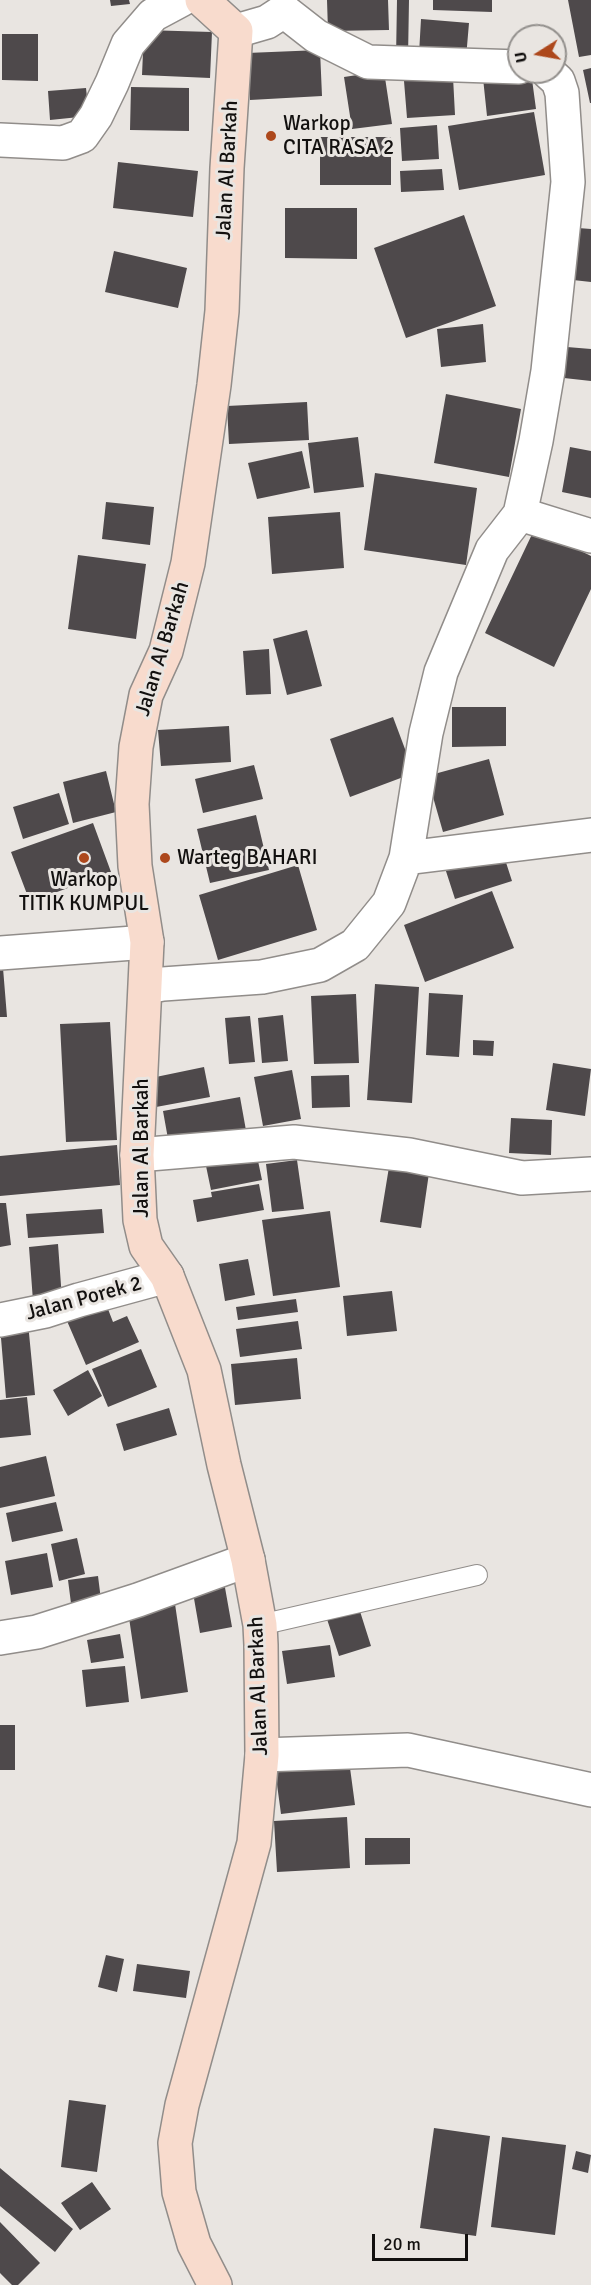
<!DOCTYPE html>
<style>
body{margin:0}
#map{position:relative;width:591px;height:2285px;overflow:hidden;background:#e9e5e1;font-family:Signika,sans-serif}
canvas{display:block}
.north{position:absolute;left:507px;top:24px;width:60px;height:60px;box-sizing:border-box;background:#e9e5e1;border:2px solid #93908d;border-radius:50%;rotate:259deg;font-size:16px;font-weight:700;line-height:24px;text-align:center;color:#12100f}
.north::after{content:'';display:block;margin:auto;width:21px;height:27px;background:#ad481c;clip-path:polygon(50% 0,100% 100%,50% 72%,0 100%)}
.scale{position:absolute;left:372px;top:2234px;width:96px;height:27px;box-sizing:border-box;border:3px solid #12100f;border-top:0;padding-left:8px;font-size:18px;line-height:21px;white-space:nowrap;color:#12100f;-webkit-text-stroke:4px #e9e5e1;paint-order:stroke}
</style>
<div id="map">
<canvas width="591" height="2285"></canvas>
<div class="north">U</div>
<div class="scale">20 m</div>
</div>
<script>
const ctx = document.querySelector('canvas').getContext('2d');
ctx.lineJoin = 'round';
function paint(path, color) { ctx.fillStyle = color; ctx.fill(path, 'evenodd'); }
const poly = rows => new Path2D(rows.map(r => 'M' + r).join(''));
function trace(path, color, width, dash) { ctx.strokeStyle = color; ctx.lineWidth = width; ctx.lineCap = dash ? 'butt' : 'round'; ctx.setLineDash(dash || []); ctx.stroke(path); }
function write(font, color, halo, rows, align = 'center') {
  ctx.font = font + ' Signika,sans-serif'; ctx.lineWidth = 6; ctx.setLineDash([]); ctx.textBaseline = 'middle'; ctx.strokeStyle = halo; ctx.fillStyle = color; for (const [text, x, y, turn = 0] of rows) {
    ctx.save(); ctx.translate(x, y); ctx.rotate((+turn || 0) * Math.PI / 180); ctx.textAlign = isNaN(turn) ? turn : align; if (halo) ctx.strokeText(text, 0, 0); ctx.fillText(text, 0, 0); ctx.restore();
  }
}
paint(poly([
 [110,0,129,0,130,4,111,6],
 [327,0,388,0,389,30,328,31],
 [397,0,409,0,408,58,396,58],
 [433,0,492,0,492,12,433,10],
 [568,0,591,0,591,55,579,57],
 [421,19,469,23,466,58,419,54],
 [144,30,212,32,210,78,142,75],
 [2,34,38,34,38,81,2,80],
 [320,50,322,96,250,100,247,53],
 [591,68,591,103,590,103,583,70],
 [384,71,392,124,352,129,344,77],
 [531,72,536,109,487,116,483,78],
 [453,77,455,115,407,118,404,81],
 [131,87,189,88,189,131,130,130],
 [86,88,89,116,50,120,48,91],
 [534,112,545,175,459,190,448,126],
 [437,125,439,159,402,161,400,128],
 [320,137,391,137,391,185,320,185],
 [118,162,198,171,193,217,113,208],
 [442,169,444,190,401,192,400,171],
 [285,208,357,208,357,259,285,258],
 [464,215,496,306,406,338,374,248],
 [578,228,591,229,591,282,573,280],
 [114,251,187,268,178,308,105,292],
 [483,324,486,362,441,367,437,329],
 [567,347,591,349,591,381,564,378],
 [446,394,521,409,509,477,434,463],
 [307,402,309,440,229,444,227,406],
 [358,437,364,487,314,493,308,443],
 [570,447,591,451,591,498,562,492],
 [302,451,310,488,257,499,248,463],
 [375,473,477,488,466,565,364,550],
 [106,502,154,507,150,545,102,539],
 [340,512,344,568,272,574,268,517],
 [535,528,591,556,591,589,554,667,485,633],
 [78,555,146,564,136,639,68,629],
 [307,630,322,686,287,695,273,639],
 [269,649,271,694,246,695,243,651],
 [452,707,506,707,506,746,452,747],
 [393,717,414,773,350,797,330,739],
 [229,726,231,762,161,766,158,730],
 [489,759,504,815,443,832,427,776],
 [254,765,263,799,203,813,195,779],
 [106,771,116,812,73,823,63,782],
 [59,793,69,824,23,839,13,807],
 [256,815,269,870,210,883,197,829],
 [93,823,111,872,30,902,11,852],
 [501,847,512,881,455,899,444,865],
 [298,865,317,930,218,960,199,895],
 [492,891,514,948,425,982,404,925],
 [0,968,3,968,7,1017,0,1017],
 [375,984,419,987,412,1103,367,1100],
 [429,993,463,995,459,1057,426,1055],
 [356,994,359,1063,314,1064,311,996],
 [283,1015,288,1061,262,1063,258,1018],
 [250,1016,255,1062,229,1064,225,1018],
 [110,1022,117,1140,66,1142,60,1024],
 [473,1040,494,1041,493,1056,473,1055],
 [553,1063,591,1069,585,1116,546,1110],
 [204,1067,210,1097,156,1107,151,1078],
 [292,1070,301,1119,263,1126,254,1077],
 [349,1075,350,1107,312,1108,311,1076],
 [240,1097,247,1136,170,1150,163,1111],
 [511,1118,552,1120,551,1155,509,1153],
 [117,1145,120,1185,0,1196,0,1156],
 [257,1156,262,1180,211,1190,206,1166],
 [297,1160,304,1209,272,1212,266,1164],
 [389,1167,429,1173,421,1228,380,1222],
 [259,1184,264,1210,197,1222,193,1200,212,1197,211,1192],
 [0,1203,6,1203,11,1245,0,1247],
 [102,1209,104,1233,28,1238,26,1214],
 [330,1211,340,1287,273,1296,262,1220],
 [58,1244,62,1299,33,1301,29,1247],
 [248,1259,255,1295,225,1301,219,1264],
 [392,1291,397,1331,347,1336,343,1296],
 [296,1299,298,1312,238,1320,236,1307],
 [106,1304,113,1322,127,1316,139,1342,86,1365,67,1321],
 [298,1321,302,1349,240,1357,236,1329],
 [28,1323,35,1395,6,1398,0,1326],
 [141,1349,157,1387,108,1407,92,1369],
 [297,1358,301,1399,235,1405,231,1364],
 [88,1370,102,1396,68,1416,53,1390],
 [27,1397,31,1435,0,1438,0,1400],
 [169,1408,177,1435,124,1451,116,1424],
 [46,1456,55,1496,0,1508,0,1467],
 [56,1502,63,1531,12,1542,6,1513],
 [77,1538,85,1574,59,1581,51,1544],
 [47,1553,53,1587,11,1595,5,1561],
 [98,1576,102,1608,72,1611,68,1580],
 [224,1582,232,1627,200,1633,192,1587],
 [175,1604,188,1692,141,1699,128,1611],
 [358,1605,371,1646,339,1656,326,1616],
 [120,1634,124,1658,91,1663,87,1640],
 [330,1645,335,1677,287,1684,282,1651],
 [125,1666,129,1702,86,1707,82,1670],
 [0,1725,15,1725,15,1770,0,1770],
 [348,1753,355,1805,281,1814,274,1762],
 [347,1817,350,1868,277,1872,274,1821],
 [365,1838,410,1838,410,1864,365,1865],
 [106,1955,124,1959,117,1992,98,1987],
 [137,1964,190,1971,186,1998,133,1991],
 [69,2100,106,2105,97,2172,61,2167],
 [434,2128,490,2136,476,2236,420,2228],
 [502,2137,566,2145,555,2235,491,2227],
 [576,2151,591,2155,588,2173,572,2169],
 [0,2168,73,2229,55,2252,0,2206],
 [92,2182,111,2209,80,2230,61,2203],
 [0,2222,40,2263,18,2285,12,2285,0,2273]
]), '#4e494b');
const lane = poly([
 [260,1625,477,1575]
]);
const street = poly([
 [284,11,316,36,368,62,519,67],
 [236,31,267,22,284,11],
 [0,140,63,143,82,136,96,116,112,83,128,44,153,15,181,0],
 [520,514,591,536],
 [406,858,591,835],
 [0,953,147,942],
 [146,987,163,984,262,977,320,965,355,945,389,903,406,858,426,733,441,672,492,550,520,514,536,441,548,371,568,182,562,93,558,81,548,72],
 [137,1155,294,1142,409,1155,522,1178,591,1174],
 [0,1320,45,1311,79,1300,167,1276],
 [0,1638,37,1632,138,1600,248,1560],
 [262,1755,408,1750,591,1790]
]);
const secondary = poly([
 [202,0,236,31,227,168,222,311,214,385,188,563,166,651,146,695,136,747,132,804,135,866,147,942,137,1155,140,1220,146,1246,167,1276,204,1370,224,1465,248,1560,260,1625,261,1645,262,1755,254,1843,182,2105,175,2143,179,2192,194,2244,215,2285]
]);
trace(lane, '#918d8a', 22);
trace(street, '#918d8a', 36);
trace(secondary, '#918d8a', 36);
trace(lane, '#fff', 20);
trace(street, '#fff', 33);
trace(secondary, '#f8dbcd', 33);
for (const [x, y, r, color] of [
 [271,136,6,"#ad481c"],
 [84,858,6,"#ad481c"],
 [165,858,6,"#ad481c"]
]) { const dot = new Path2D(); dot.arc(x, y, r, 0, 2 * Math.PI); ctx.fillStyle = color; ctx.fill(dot); trace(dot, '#e9e5e1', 2); }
write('21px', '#12100f', '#e9e5e1', [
 ["Warkop",283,124],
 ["CITA RASA 2",283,148],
 ["Warteg BAHARI",177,858],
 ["Warkop",84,880,"center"],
 ["TITIK KUMPUL",84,904,"center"]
], 'left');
write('21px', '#12100f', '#e9e5e1', [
 ["Jalan Al Barkah",228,170,-87],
 ["Jalan Al Barkah",163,649,-73],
 ["Jalan Al Barkah",142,1148,-90],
 ["Jalan Porek 2",84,1299,-15],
 ["Jalan Al Barkah",259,1686,-92]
]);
</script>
